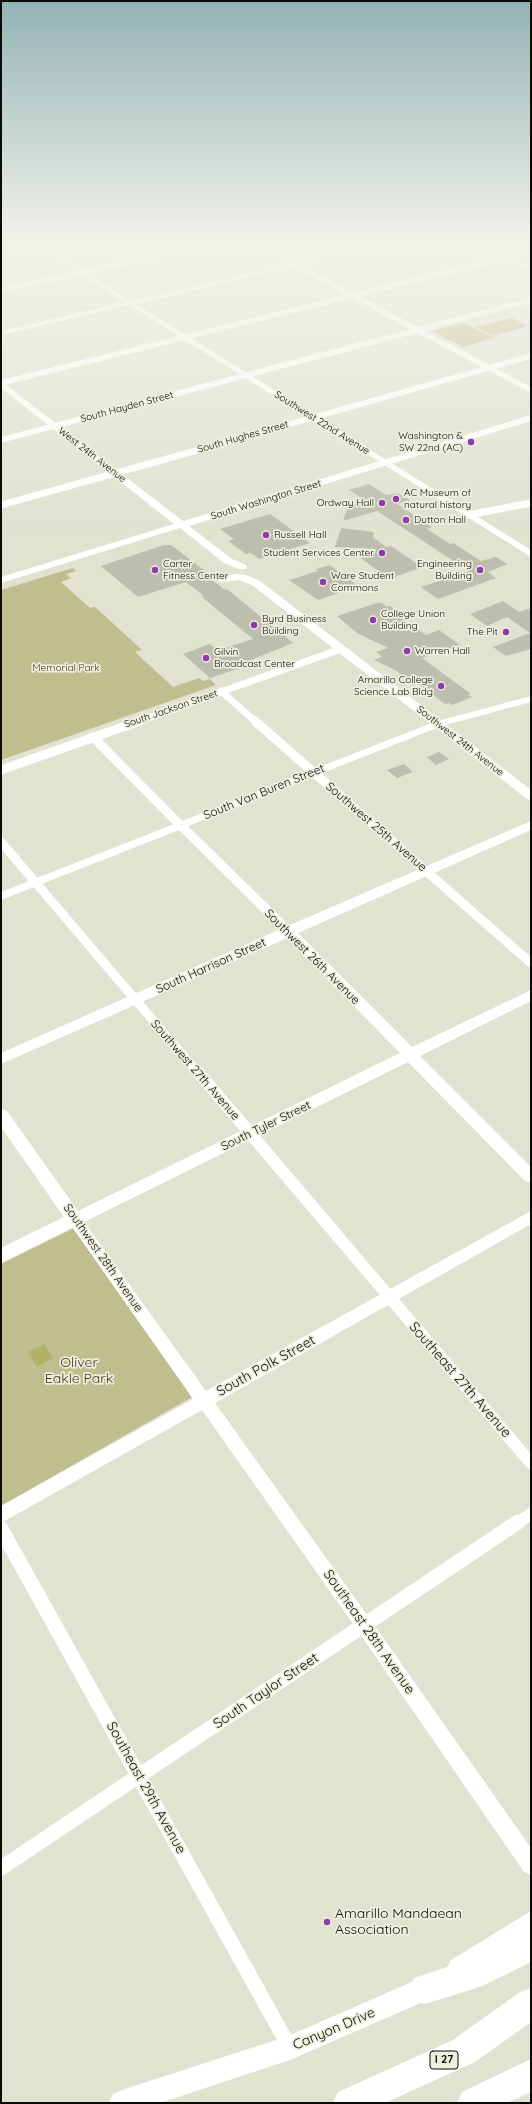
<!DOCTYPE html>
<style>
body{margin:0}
#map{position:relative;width:532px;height:2104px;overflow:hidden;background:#e2e2d1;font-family:Quicksand,sans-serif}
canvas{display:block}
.frame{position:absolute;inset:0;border:2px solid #0c0c07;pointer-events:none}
</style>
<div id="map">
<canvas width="532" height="2104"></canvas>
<div class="frame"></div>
</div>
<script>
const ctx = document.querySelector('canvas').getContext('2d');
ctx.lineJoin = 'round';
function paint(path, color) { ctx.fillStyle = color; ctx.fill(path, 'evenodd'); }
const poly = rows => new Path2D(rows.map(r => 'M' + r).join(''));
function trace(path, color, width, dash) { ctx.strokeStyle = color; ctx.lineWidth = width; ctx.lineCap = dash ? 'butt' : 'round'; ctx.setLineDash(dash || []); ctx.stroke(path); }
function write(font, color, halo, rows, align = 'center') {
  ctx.font = font + ' Quicksand,sans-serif'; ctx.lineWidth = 3.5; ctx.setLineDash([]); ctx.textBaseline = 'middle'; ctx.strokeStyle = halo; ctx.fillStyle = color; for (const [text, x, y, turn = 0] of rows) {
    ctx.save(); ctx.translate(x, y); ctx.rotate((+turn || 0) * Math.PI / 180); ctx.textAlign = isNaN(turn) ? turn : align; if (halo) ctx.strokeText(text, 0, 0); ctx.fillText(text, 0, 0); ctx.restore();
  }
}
paint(poly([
 [512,318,528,326,492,336,476,327],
 [463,323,494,338,463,347,432,331],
 [73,568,76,571,66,574,71,578,61,582,90,608,95,607,142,650,135,652,173,687,199,678,203,681,210,679,216,685,1,760,1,590],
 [74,1228,192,1397,1,1506,1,1264]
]), '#bebe8e');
paint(poly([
 [44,1344,53,1358,37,1367,28,1352]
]), '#b3b166');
paint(poly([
 [369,484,386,495,398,493,410,500,397,504,432,527,427,529,450,544,453,543,481,561,496,557,507,564,488,572,496,578,438,599,421,587,469,571,377,511,343,521,348,507,366,501,349,490],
 [270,514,310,543,259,559,251,553,246,554,228,541,234,539,220,529],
 [341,528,374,532,373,537,386,547,391,546,422,567,389,579,358,556,377,549,335,547],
 [164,545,171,545,209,574,206,575,225,590,227,589,293,643,246,662,249,665,210,678,183,654,210,644,216,649,221,648,222,649,253,639,202,597,204,596,186,582,138,597,101,566],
 [330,565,358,586,318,600,289,580,318,571,316,569],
 [503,601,519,612,531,608,531,649,506,656,493,647,530,633,507,617,487,626,470,614],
 [377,603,382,603,387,607,390,606,403,616,400,617,426,635,439,630,460,645,422,658,471,694,468,695,472,697,452,705,449,703,445,704,409,677,406,678,395,670,374,660,382,657,376,652,388,648,357,633,337,616],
 [439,752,449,759,436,765,427,757],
 [404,764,413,772,397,778,387,770]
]), '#bebeae');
trace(poly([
 [244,238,531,390],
 [1,290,238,238],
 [1,383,531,251],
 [1,440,531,300],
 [198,450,531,356]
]), '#fff', 5.5);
trace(poly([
 [1,505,202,449],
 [468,515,531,503],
 [221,691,256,722],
 [137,722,341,649]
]), '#fff', 7);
trace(poly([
 [255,721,531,963],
 [93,737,181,826],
 [1,770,140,721],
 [1,842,197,1072]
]), '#fff', 9);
trace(poly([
 [197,1071,531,1463],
 [517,1523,531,1514]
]), '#fff', 12);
trace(poly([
 [1,1529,290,2048],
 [1,1868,518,1522]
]), '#fff', 15);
paint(poly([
 [32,238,39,238,64,258,131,301,401,238,411,238,136,304,531,550,531,557,129,305,1,335,1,331,124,302,60,260,32,238],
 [531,696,531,702,442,726,188,826,292,928,294,931,292,934,284,934,179,830,1,900,1,892,434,722,531,696],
 [531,1211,531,1224,215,1403,370,1619,531,1848,531,1875,524,1872,358,1631,202,1410,1,1523,1,1506,193,1399,70,1224,68,1220,70,1216,75,1214,80,1216,206,1391,531,1211]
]), '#fff');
paint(poly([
 [68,238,81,238,1,256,1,252,68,238],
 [456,238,465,238,531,267,531,272,456,238],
 [1,381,183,521,531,415,531,421,189,526,232,559,246,565,247,567,246,569,238,569,224,563,180,528,1,583,1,577,174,524,1,388,1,381],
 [237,574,246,575,260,581,531,790,531,800,527,799,252,585,239,580,221,582,216,579,221,576,237,574],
 [531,821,531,830,298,933,412,1047,531,990,531,1001,420,1056,531,1167,531,1183,525,1181,408,1062,1,1263,1,1248,64,1217,1,1127,1,1109,7,1111,78,1211,400,1053,287,938,1,1064,1,1053,283,928,531,821],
 [531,1911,531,1936,467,1976,459,1980,451,1976,447,1968,451,1960,531,1911],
 [430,1974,439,1977,442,1986,439,1995,290,2060,160,2103,109,2103,113,2094,122,2090,288,2036,430,1974]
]), '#fff');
paint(poly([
 [531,1931,531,1962,480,1987,425,2004,414,2000,410,1989,414,1978,475,1958,531,1931],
 [531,1988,531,2022,475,2062,385,2103,333,2103,338,2092,453,2040,520,1992,531,1988],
 [531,2059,531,2092,507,2103,457,2103,462,2092,531,2059]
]), '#fff');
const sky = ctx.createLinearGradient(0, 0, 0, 532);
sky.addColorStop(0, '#93b3b4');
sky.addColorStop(0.45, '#f2f2ea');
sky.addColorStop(1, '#f2f2ea00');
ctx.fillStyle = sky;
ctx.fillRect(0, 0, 532, 532);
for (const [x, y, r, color] of [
 [471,442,4,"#8f3ba9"],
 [396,499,4,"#8f3ba9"],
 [382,503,4,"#8f3ba9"],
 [406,520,4,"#8f3ba9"],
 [266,535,4,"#8f3ba9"],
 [382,553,4,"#8f3ba9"],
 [155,570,4,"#8f3ba9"],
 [480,570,4,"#8f3ba9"],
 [323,582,4,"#8f3ba9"],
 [373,620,4,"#8f3ba9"],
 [254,625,4,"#8f3ba9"],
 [506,632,4,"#8f3ba9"],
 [407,651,4,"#8f3ba9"],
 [206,658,4,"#8f3ba9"],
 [441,686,4,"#8f3ba9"],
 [327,1922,4,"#8f3ba9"]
]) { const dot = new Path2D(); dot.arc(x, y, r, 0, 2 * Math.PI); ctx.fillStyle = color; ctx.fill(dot); trace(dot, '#efefdf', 1.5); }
write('10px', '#0c0c07', '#efefdf', [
 ["South Hayden Street",127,407,-15],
 ["Southwest 22nd Avenue",322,423,32],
 ["South Hughes Street",243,437,-16],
 ["West 24th Avenue",92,455,38],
 ["South Washington Street",266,500,-17],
 ["South Jackson Street",171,709,-19],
 ["Southwest 24th Avenue",460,741,38]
]);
write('10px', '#0c0c07', '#efefdf', [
 ["Washington &",463,436,"right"],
 ["SW 22nd (AC)",463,448,"right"],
 ["AC Museum of",404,493],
 ["natural history",404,505],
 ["Ordway Hall",374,503,"right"],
 ["Dutton Hall",414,520],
 ["Russell Hall",274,535],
 ["Student Services Center",374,553,"right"],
 ["Carter",163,564],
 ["Fitness Center",163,576],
 ["Engineering",472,564,"right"],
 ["Building",472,576,"right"],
 ["Ware Student",331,576],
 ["Commons",331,588],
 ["College Union",381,614],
 ["Building",381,626],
 ["Byrd Business",262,619],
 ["Building",262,631],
 ["The Pit",498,632,"right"],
 ["Warren Hall",415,651],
 ["Gilvin",214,652],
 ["Broadcast Center",214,664],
 ["Amarillo College",433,680,"right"],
 ["Science Lab Bldg",433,692,"right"]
], 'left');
write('10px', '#3a3917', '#efefdf', [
 ["Memorial Park",66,668]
]);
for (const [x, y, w] of [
 [444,2060,28]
]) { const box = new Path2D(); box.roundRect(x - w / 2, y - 9, w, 18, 3); ctx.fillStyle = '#efefdf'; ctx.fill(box); trace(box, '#0c0c07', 1); }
write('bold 11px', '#0c0c07', null, [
 ["I 27",444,2060]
]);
write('12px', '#0c0c07', '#efefdf', [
 ["South Van Buren Street",264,792,-22],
 ["Southwest 25th Avenue",376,827,41],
 ["Southwest 26th Avenue",312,957,45],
 ["South Harrison Street",211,966,-24],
 ["Southwest 27th Avenue",195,1070,49],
 ["South Tyler Street",266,1126,-26],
 ["Southwest 28th Avenue",103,1258,55]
]);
write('14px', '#3a3917', '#efefdf', [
 ["Oliver",79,1363],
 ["Eakle Park",79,1379]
]);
write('14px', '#0c0c07', '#efefdf', [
 ["South Polk Street",266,1366,-29],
 ["Southeast 27th Avenue",460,1380,49],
 ["Southeast 28th Avenue",369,1632,55],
 ["South Taylor Street",266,1691,-34],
 ["Southeast 29th Avenue",146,1788,61],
 ["Canyon Drive",334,2029,-23]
]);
write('14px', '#0c0c07', '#efefdf', [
 ["Amarillo Mandaean",335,1914],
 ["Association",335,1930]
], 'left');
</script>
